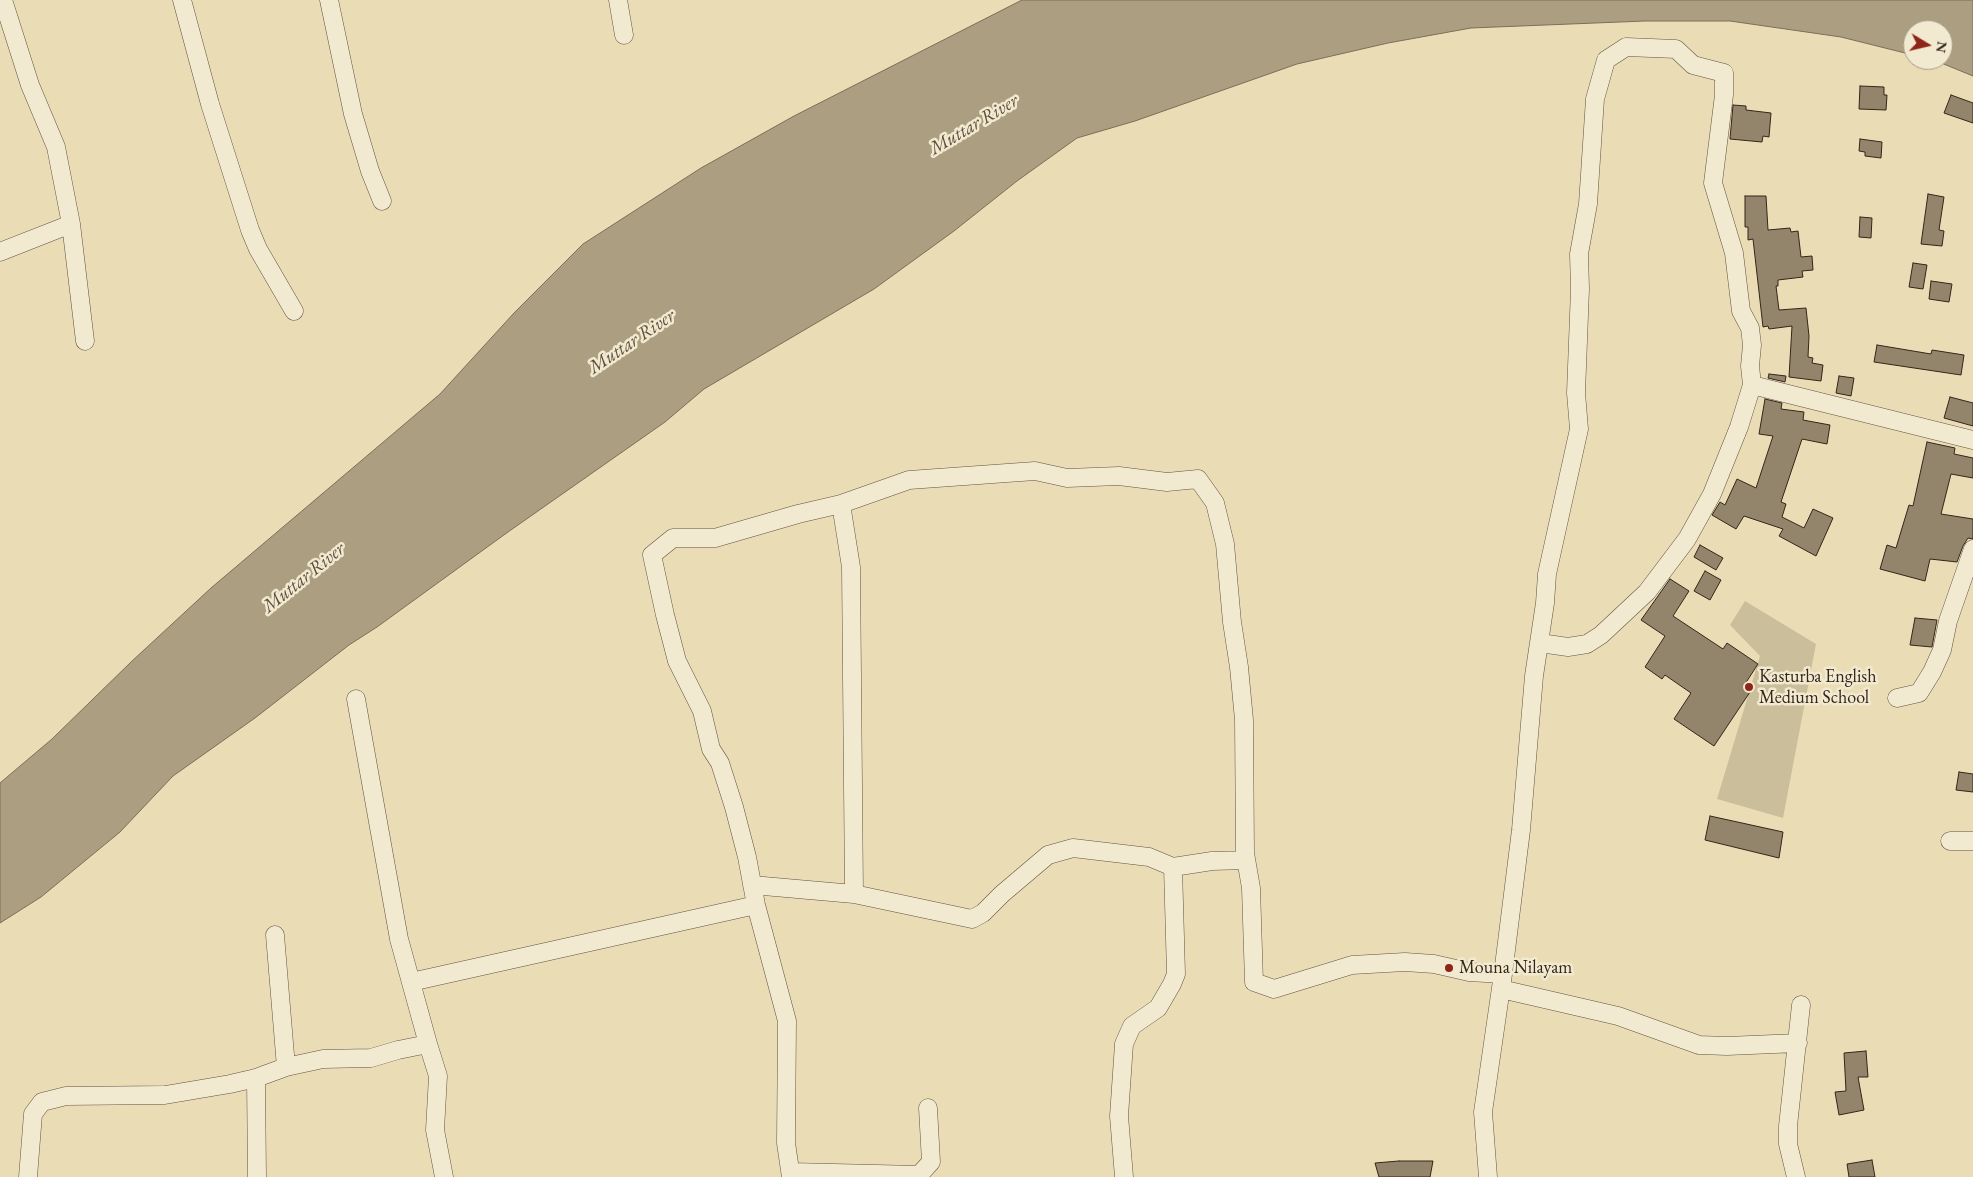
<!DOCTYPE html>
<style>
body{margin:0}
#map{position:relative;width:1973px;height:1177px;overflow:hidden;background:#eaddb6;font-family:"EB Garamond",serif}
canvas{display:block}
.north{position:absolute;left:1903px;top:20px;width:50px;height:50px;box-sizing:border-box;background:#f1e9d0;border:1px solid #a59b87;border-radius:50%;rotate:99deg;font-size:14px;font-weight:700;line-height:20px;text-align:center;color:#342519}
.north::after{content:'';display:block;margin:auto;width:18px;height:22px;background:#8f2418;clip-path:polygon(50% 0,100% 100%,50% 72%,0 100%)}
</style>
<div id="map">
<canvas width="1973" height="1177"></canvas>
<div class="north">N</div>
</div>
<script>
const ctx = document.querySelector('canvas').getContext('2d');
ctx.lineJoin = 'round';
function paint(path, color) { ctx.fillStyle = color; ctx.fill(path, 'evenodd'); }
const poly = rows => new Path2D(rows.map(r => 'M' + r).join(''));
function trace(path, color, width, dash) { ctx.strokeStyle = color; ctx.lineWidth = width; ctx.lineCap = dash ? 'butt' : 'round'; ctx.setLineDash(dash || []); ctx.stroke(path); }
function write(font, color, halo, rows, align = 'center') {
  ctx.font = font + ' "EB Garamond",serif'; ctx.lineWidth = 5; ctx.setLineDash([]); ctx.textBaseline = 'middle'; ctx.strokeStyle = halo; ctx.fillStyle = color; for (const [text, x, y, turn = 0] of rows) {
    ctx.save(); ctx.translate(x, y); ctx.rotate((+turn || 0) * Math.PI / 180); ctx.textAlign = isNaN(turn) ? turn : align; if (halo) ctx.strokeText(text, 0, 0); ctx.fillText(text, 0, 0); ctx.restore();
  }
}
paint(poly([
 [1745,601,1816,644,1783,818,1717,799,1760,656,1730,625]
]), '#cbbe9b');
const water = poly([
 [1022,0,1973,0,1973,76,1934,60,1943,60,1943,30,1913,30,1913,55,1841,37,1730,21,1645,21,1471,28,1388,43,1297,64,1135,121,1077,138,1017,181,954,231,874,289,704,389,665,422,508,532,377,627,349,645,255,718,173,776,120,832,41,897,0,923,0,783,52,739,131,662,211,588,440,394,514,313,583,244,701,168,794,116,1022,0]
]);
paint(water, '#ac9e81');
trace(water, '#7c6e57', 1);
const building = poly([
 [1860,86,1884,87,1884,95,1887,95,1886,110,1859,109,1860,86],
 [1951,95,1973,103,1973,123,1944,113,1951,95],
 [1733,105,1746,106,1746,110,1771,113,1769,137,1763,136,1762,142,1730,139,1733,105],
 [1860,139,1882,142,1881,158,1865,156,1865,152,1859,151,1860,139],
 [1928,194,1944,197,1939,230,1944,231,1942,246,1921,244,1928,194],
 [1745,196,1766,196,1768,230,1790,228,1791,232,1798,231,1801,257,1812,256,1813,270,1802,271,1803,277,1778,280,1778,286,1776,286,1779,310,1806,308,1809,336,1808,357,1813,358,1812,363,1823,365,1821,381,1789,377,1792,326,1769,329,1768,326,1763,327,1753,239,1748,240,1748,227,1745,227,1745,196],
 [1860,217,1872,218,1871,238,1859,237,1860,217],
 [1913,263,1927,265,1923,289,1909,287,1913,263],
 [1931,281,1952,284,1949,302,1929,299,1931,281],
 [1877,345,1931,354,1932,350,1964,355,1961,375,1874,362,1877,345],
 [1769,374,1786,376,1785,382,1768,378,1769,374],
 [1839,376,1854,378,1851,396,1836,393,1839,376],
 [1950,397,1973,403,1973,426,1944,418,1950,397],
 [1765,399,1782,403,1781,409,1804,412,1803,420,1830,425,1827,444,1802,439,1781,502,1786,504,1782,517,1804,528,1813,509,1833,518,1816,556,1779,536,1783,529,1744,516,1736,529,1712,515,1720,502,1725,505,1737,479,1756,488,1773,436,1759,434,1765,399],
 [1927,442,1955,448,1954,454,1973,458,1973,478,1951,474,1941,514,1973,519,1973,539,1968,538,1963,546,1957,562,1930,559,1925,581,1880,569,1887,545,1896,548,1909,505,1913,506,1927,442],
 [1700,545,1723,558,1716,570,1694,557,1700,545],
 [1705,571,1721,580,1710,600,1694,591,1705,571],
 [1670,579,1689,591,1673,616,1723,649,1727,643,1758,664,1745,684,1752,689,1714,746,1674,719,1691,693,1665,675,1662,679,1645,667,1665,636,1641,620,1670,579],
 [1915,618,1937,620,1932,647,1910,645,1915,618],
 [1959,772,1973,774,1973,792,1956,790,1959,772],
 [1710,816,1783,832,1779,858,1705,840,1710,816],
 [1866,1051,1868,1077,1858,1077,1864,1110,1839,1115,1835,1092,1846,1091,1844,1053,1866,1051],
 [1872,1160,1875,1177,1849,1177,1847,1164,1872,1160],
 [1399,1161,1433,1161,1430,1177,1379,1177,1375,1163,1399,1161]
]);
paint(building, '#93856b');
trace(building, '#342519', 1);
const street = poly([
 [3,0,30,85,56,147,71,224,85,341],
 [182,0,210,104,250,230,258,249,294,311],
 [329,0,353,114,370,171,382,201],
 [618,0,624,35],
 [0,252,71,224],
 [841,504,851,567,854,894],
 [1540,643,1568,647,1587,644,1601,635,1647,592,1687,539,1712,494,1739,427,1752,385,1973,440],
 [1897,698,1919,693,1932,672,1942,650,1948,621,1973,549],
 [356,699,399,939,428,1044],
 [1950,841,1973,841],
 [752,885,854,894,972,919,983,913,1002,894,1048,855,1073,848,1149,857,1173,867,1212,861,1246,860],
 [275,935,286,1067],
 [411,982,756,905],
 [1501,989,1618,1016,1699,1045,1727,1046,1798,1043],
 [256,1078,257,1177],
 [791,1172,919,1175,931,1162,928,1108],
 [28,1177,33,1114,42,1102,66,1096,165,1095,230,1084,256,1078,286,1067,323,1059,371,1058,398,1050,428,1044,438,1076,435,1130,444,1177],
 [791,1177,786,1143,787,1021,756,905,747,857,734,807,720,763,711,749,702,711,677,661,665,615,652,555,673,538,715,538,798,514,841,504,909,480,1035,471,1067,478,1119,476,1167,482,1198,479,1215,503,1225,544,1232,622,1239,667,1244,720,1245,853,1251,888,1254,982,1274,989,1352,965,1405,962,1434,964,1469,972,1503,974],
 [1124,1177,1119,1116,1124,1044,1132,1026,1158,1008,1172,984,1176,974,1173,867],
 [1488,1177,1483,1112,1503,974,1521,830,1534,676,1545,603,1547,574,1579,429,1576,393,1580,289,1579,254,1588,204,1595,99,1606,60,1626,47,1676,49,1693,65,1724,73,1724,95,1713,183,1734,253,1741,311,1750,328,1752,345,1750,366,1752,385],
 [1796,1177,1788,1144,1788,1126,1801,1005]
]);
trace(street, '#625340', 19);
trace(street, '#f1e9d0', 18);
for (const [x, y, r, color] of [
 [1749,687,5,"#8f2418"],
 [1449,968,5,"#8f2418"]
]) { const dot = new Path2D(); dot.arc(x, y, r, 0, 2 * Math.PI); ctx.fillStyle = color; ctx.fill(dot); trace(dot, '#f1e9d0', 2); }
write('18px', '#342519', '#f1e9d0', [
 ["Kasturba English",1759,677],
 ["Medium School",1759,698],
 ["Mouna Nilayam",1459,968]
], 'left');
write('italic 19px', '#5e4f3d', '#f1e9d0', [
 ["Muttar River",974,125,-31],
 ["Muttar River",632,342,-34],
 ["Muttar River",304,578,-39]
]);
</script>
